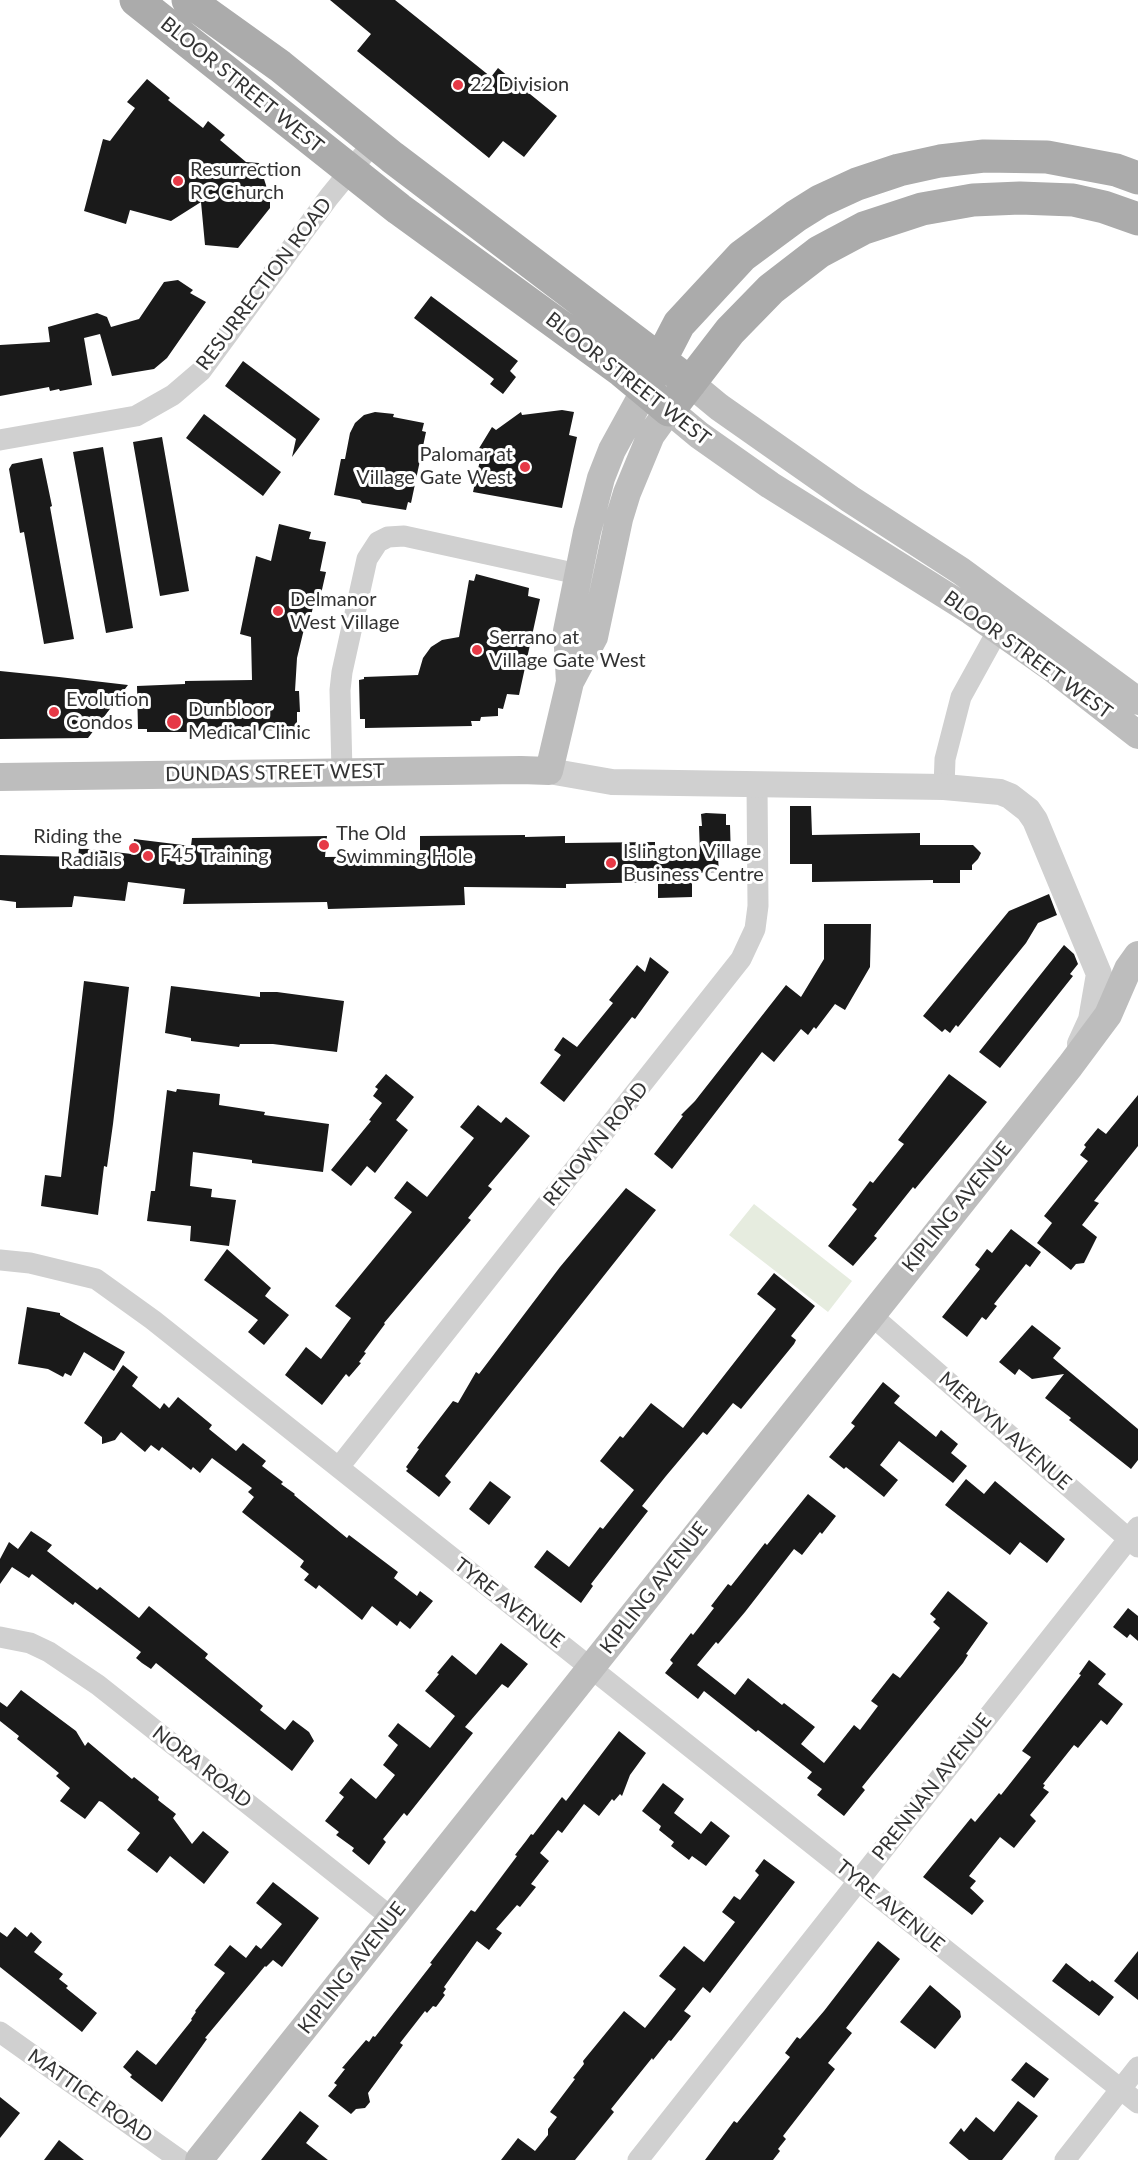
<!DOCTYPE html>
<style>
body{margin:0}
canvas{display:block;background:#fff}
</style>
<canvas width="1138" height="2160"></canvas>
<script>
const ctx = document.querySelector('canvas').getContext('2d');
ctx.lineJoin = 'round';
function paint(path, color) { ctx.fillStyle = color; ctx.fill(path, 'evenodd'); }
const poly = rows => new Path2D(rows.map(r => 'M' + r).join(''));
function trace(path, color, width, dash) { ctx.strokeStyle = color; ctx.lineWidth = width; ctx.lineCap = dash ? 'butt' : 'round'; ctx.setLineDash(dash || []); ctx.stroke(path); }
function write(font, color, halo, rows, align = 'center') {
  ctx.font = font + ' Lato,sans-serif'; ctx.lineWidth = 6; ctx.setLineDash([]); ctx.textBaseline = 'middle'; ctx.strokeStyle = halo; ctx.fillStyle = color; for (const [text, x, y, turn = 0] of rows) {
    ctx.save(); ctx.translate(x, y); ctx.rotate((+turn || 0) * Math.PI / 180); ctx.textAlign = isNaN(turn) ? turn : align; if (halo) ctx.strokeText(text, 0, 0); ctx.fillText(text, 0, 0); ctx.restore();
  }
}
paint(poly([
 [754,1204,852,1281,828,1312,729,1235]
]), '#e6ecdf');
paint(poly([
 [330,0,395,0,491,77,498,68,557,116,524,157,503,141,489,158,357,51,371,34],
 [147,79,170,98,168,100,203,128,208,121,225,135,220,140,246,162,259,163,270,198,270,208,238,248,205,245,201,202,171,221,130,210,126,224,84,211,103,139,110,141,135,108,127,102],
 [178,280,193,290,190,293,206,302,167,358,154,369,112,376,100,334,84,338,92,385,60,391,59,389,50,391,49,387,0,396,0,345,50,342,48,327,97,313,107,317,111,327,139,319,164,282],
 [431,296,518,361,510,371,516,377,503,394,490,384,494,379,414,318],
 [243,361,320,419,292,457,296,439,225,386],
 [562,410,574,412,569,435,577,437,562,508,473,492,482,451,478,450,492,427,496,430,521,412,522,415],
 [375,412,394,414,393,417,424,423,422,431,426,432,411,503,408,502,406,510,362,503,360,500,334,495,341,459,345,459,350,433,355,423,364,415],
 [204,414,281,472,263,496,186,438],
 [162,437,189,591,160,596,133,442],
 [103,447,133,628,106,633,73,452],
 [42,458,52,506,50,507,74,639,44,644,24,532,20,533,9,469,12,464],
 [279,524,311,532,309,539,326,542,320,571,326,572,321,594,316,593,308,630,304,629,297,658,295,691,299,691,300,712,297,712,297,727,284,727,284,730,185,732,147,732,147,729,138,729,137,686,185,684,185,681,252,680,251,637,240,634,256,556,271,561],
 [476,574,529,588,528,596,540,599,519,695,507,694,503,709,498,708,498,716,481,717,480,721,471,721,472,726,365,728,365,719,360,719,359,680,364,679,364,677,418,675,423,658,431,647,442,640,459,637,469,580,474,581],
 [0,671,59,677,128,685,88,738,0,739],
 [790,806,811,806,812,835,920,833,920,845,973,845,981,853,978,859,972,865,972,870,960,870,960,883,933,883,933,880,812,882,812,864,790,864],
 [706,813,726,814,726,825,730,825,731,858,718,858,719,872,692,873,692,897,658,898,658,882,566,884,566,888,464,887,465,905,328,909,327,902,183,904,185,889,128,882,125,901,74,896,72,907,16,908,16,902,0,900,0,855,78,857,79,848,132,854,134,839,191,846,192,838,327,836,325,857,420,856,420,836,525,835,525,837,565,836,565,843,655,842,655,854,700,854,699,826,702,826,701,814],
 [1049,894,1057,915,1038,923,1026,943,958,1027,956,1025,950,1033,945,1029,942,1032,923,1016,1009,911],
 [824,924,871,924,870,967,845,1010,835,1004,816,1029,814,1027,808,1035,801,1029,774,1062,762,1052,672,1169,654,1154,683,1116,681,1115,695,1101,786,985,801,997,824,959],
 [1064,945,1074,954,1078,964,1070,974,1073,976,1000,1068,979,1052],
 [650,957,669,972,635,1019,632,1017,564,1102,540,1083,561,1055,554,1050,563,1037,577,1047,613,1003,609,1000,637,965,645,972],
 [84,981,129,987,113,1124,107,1167,104,1166,98,1215,41,1206,45,1175,61,1177],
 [171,986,260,997,260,992,277,992,344,1001,337,1052,273,1044,240,1044,239,1047,191,1041,191,1038,165,1033],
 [386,1074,414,1097,396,1120,408,1130,375,1173,367,1166,351,1186,331,1170,371,1121,369,1120,382,1103,373,1096,378,1089,375,1087],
 [949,1074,987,1102,915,1189,913,1187,874,1236,877,1238,853,1266,828,1246,857,1209,852,1205,870,1181,873,1183,904,1144,898,1140],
 [177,1089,220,1094,219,1105,265,1112,264,1115,329,1124,323,1172,252,1163,252,1160,193,1152,190,1186,212,1189,211,1197,236,1200,229,1246,190,1241,191,1226,147,1221,151,1191,155,1191,167,1090,176,1092],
 [1138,1095,1138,1146,1094,1201,1099,1203,1082,1225,1097,1237,1084,1263,1076,1264,1071,1270,1037,1243,1052,1223,1044,1216,1088,1161,1080,1155,1086,1147,1084,1145,1098,1128,1106,1134],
 [478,1105,501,1123,506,1117,530,1136,488,1186,492,1189,468,1218,471,1220,384,1323,385,1324,364,1352,366,1353,359,1362,361,1363,349,1377,346,1374,322,1405,285,1375,306,1347,321,1359,351,1318,335,1306,412,1212,394,1198,407,1181,427,1197,474,1138,460,1127],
 [626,1188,656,1210,445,1476,451,1482,439,1497,406,1471,408,1469,406,1467,419,1449,417,1448,453,1401,458,1403,476,1372,479,1374,560,1267],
 [1011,1229,1041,1252,1030,1267,1026,1264,994,1304,997,1306,986,1320,982,1317,967,1337,942,1317,980,1269,975,1265,987,1249,992,1253],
 [227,1249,271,1288,265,1296,289,1315,264,1345,248,1332,258,1320,204,1280],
 [774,1273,815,1306,791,1336,796,1340,794,1344,741,1409,733,1403,707,1435,703,1432,666,1476,642,1506,648,1511,591,1584,593,1586,581,1603,534,1567,547,1550,569,1567,600,1527,603,1529,634,1490,600,1461,620,1436,623,1438,651,1403,683,1428,776,1309,757,1294],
 [27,1307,60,1313,60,1315,125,1352,114,1371,84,1352,71,1376,65,1373,63,1377,48,1369,18,1364],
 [1032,1325,1061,1348,1053,1358,1138,1429,1138,1460,1131,1469,1069,1420,1071,1418,1045,1398,1064,1374,1032,1379,1019,1369,1015,1375,999,1362],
 [123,1365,138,1377,132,1386,160,1409,164,1403,169,1408,178,1397,212,1425,209,1429,236,1451,243,1443,266,1461,262,1466,283,1482,281,1484,295,1494,294,1495,347,1538,349,1535,398,1572,394,1578,417,1596,420,1591,433,1601,410,1629,400,1621,397,1626,372,1606,362,1620,319,1585,316,1589,304,1580,309,1574,300,1567,304,1561,242,1512,254,1497,248,1492,252,1488,212,1458,200,1473,193,1467,191,1470,162,1447,159,1451,151,1445,145,1452,121,1432,115,1440,102,1444,102,1437,84,1423],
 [883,1382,900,1396,894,1403,936,1437,941,1430,958,1444,951,1453,967,1466,953,1483,899,1441,880,1465,898,1480,884,1497,846,1467,844,1469,829,1457,855,1426,851,1423],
 [966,1479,984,1494,995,1481,1065,1539,1047,1563,1020,1542,1010,1555,945,1505],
 [490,1481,511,1497,489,1525,469,1509],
 [808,1494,836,1516,822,1534,820,1532,802,1555,794,1549,745,1612,718,1644,716,1642,697,1665,735,1695,748,1678,782,1705,784,1703,815,1727,801,1744,824,1763,854,1725,860,1730,878,1706,871,1701,893,1673,900,1678,940,1628,933,1622,936,1619,930,1614,948,1591,988,1623,966,1654,968,1655,963,1663,862,1787,865,1790,844,1816,817,1795,822,1789,807,1778,812,1772,758,1730,756,1732,704,1691,698,1699,665,1673,673,1663,670,1660,691,1633,693,1635,714,1608,711,1606,728,1584,731,1586,765,1543,767,1545],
 [31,1531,52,1545,47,1551,97,1590,100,1587,139,1618,149,1606,208,1654,205,1658,263,1706,260,1710,285,1730,293,1720,309,1732,314,1741,292,1771,156,1663,151,1669,142,1663,136,1658,141,1652,75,1602,73,1605,32,1574,29,1578,12,1567,0,1584,0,1559,9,1542,18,1549],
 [1128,1608,1138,1616,1138,1641,1130,1634,1127,1638,1113,1627],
 [501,1643,528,1664,508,1688,502,1684,465,1727,473,1733,407,1816,404,1813,383,1839,386,1842,369,1865,352,1851,354,1848,336,1835,339,1832,325,1821,344,1797,339,1793,351,1778,376,1799,395,1775,383,1765,398,1745,388,1736,398,1723,430,1748,455,1716,425,1691,439,1674,437,1673,452,1655,476,1675],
 [1089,1660,1106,1674,1098,1684,1123,1704,1107,1725,1101,1720,1078,1748,1074,1745,1043,1784,1045,1785,1043,1788,1049,1792,1030,1815,1036,1821,1014,1848,1000,1837,969,1876,976,1881,970,1888,984,1901,972,1915,923,1877,971,1818,975,1822,999,1793,1001,1795,1031,1757,1022,1751,1081,1675,1079,1674],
 [21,1690,76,1731,85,1746,88,1742,132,1779,134,1777,159,1797,158,1800,176,1814,173,1818,192,1844,203,1831,229,1852,204,1884,170,1856,157,1873,127,1850,140,1833,102,1802,99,1801,85,1819,60,1801,70,1788,56,1776,59,1773,17,1739,19,1736,0,1721,0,1702,7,1707],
 [619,1731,646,1753,630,1775,622,1796,620,1794,614,1801,612,1799,599,1816,584,1804,562,1833,558,1830,540,1853,549,1861,531,1884,536,1887,520,1907,517,1905,496,1929,502,1933,489,1950,477,1941,444,1987,446,1989,443,1993,445,1995,436,2007,433,2006,427,2013,425,2011,400,2043,403,2045,368,2093,370,2102,365,2108,356,2109,351,2114,328,2096,337,2085,334,2083,345,2069,342,2068,366,2040,369,2042,373,2036,375,2037,432,1964,430,1963,471,1910,475,1912,517,1856,515,1855,526,1841,531,1834,533,1835,562,1797,566,1801],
 [663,1783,684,1799,674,1813,701,1834,711,1821,730,1836,706,1866,692,1856,689,1860,671,1846,674,1842,659,1830,661,1826,642,1811],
 [764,1859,795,1882,710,1993,703,1987,684,2011,691,2016,671,2041,669,2040,653,2060,652,2058,611,2109,614,2112,575,2160,501,2160,518,2138,535,2151,548,2135,548,2129,557,2117,550,2112,575,2079,573,2078,584,2064,583,2061,624,2011,645,2028,676,1989,659,1976,684,1946,704,1962,735,1922,722,1912,734,1896,740,1900,759,1875,755,1871],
 [273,1882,319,1918,282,1967,273,1960,266,1967,265,1966,205,2038,207,2039,162,2102,130,2077,132,2075,123,2067,137,2050,156,2065,192,2020,191,2019,196,2012,195,2011,225,1973,214,1965,230,1945,246,1958,256,1945,261,1949,282,1924,256,1903],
 [15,1927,27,1937,31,1932,42,1942,34,1952,63,1974,59,1979,68,1986,66,1988,97,2013,82,2032,0,1967,0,1932,7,1937],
 [878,1941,900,1959,846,2028,852,2033,828,2063,835,2069,783,2136,786,2139,778,2149,780,2151,773,2160,705,2160,734,2121,737,2123,790,2057,785,2053,797,2037,800,2039,824,2011],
 [1138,1951,1138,2000,1114,1981],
 [1066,1963,1090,1982,1092,1980,1114,1997,1099,2016,1052,1981],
 [930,1985,960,2011,961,2017,935,2049,900,2022],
 [1026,2062,1049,2079,1034,2098,1011,2080],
 [0,2097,20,2113,0,2138],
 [1018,2101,1038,2116,1002,2160,969,2160,949,2143,961,2128,964,2132,976,2117,994,2132],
 [300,2111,319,2126,306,2143,328,2160,261,2160],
 [59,2140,84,2160,44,2160]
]), '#1a1a1a');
trace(poly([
 [0,440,136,416,173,395,201,371,329,197,374,142],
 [342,772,340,690,342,672,367,559,378,542,388,537,404,536,578,574],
 [944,787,945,759,961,697,998,630],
 [0,1260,30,1263,96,1279,153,1320,1138,2103],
 [871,1315,1138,1547],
 [339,1467,741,959,755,929,758,906,757,784],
 [0,1637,30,1643,49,1652,98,1685,392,1918],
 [0,2032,180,2160],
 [638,2160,1138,1527],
 [1065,2160,1138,2067]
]), '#d0d0d0', 21);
trace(poly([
 [549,771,612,782,944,787,1000,792,1010,796,1028,810,1035,820,1099,974,1091,1020,1080,1044]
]), '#d0d0d0', 26);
trace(poly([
 [690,383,719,407,850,499,961,571,1138,701],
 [570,682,567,631,587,532,601,478,612,450,645,390],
 [0,777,521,770,549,771,570,682,594,637,619,519,627,493,651,435,669,410,699,435,770,485,971,611,1052,668,1138,735],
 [199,2160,1070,1066,1108,1015,1128,969,1138,955]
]), '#bdbdbd', 28);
trace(poly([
 [136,0,399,209,622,371,669,410,730,331,771,289,819,252,864,228,922,209,973,200,1020,198,1073,200,1104,207,1138,219],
 [188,0,280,66,392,157,690,383],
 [651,378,679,324,742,256,796,216,820,201,857,184,899,170,940,161,984,156,1047,157,1116,170,1138,178]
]), '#ababab', 33);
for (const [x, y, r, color] of [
 [458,85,6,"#e63946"],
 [178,181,6,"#e63946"],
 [525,467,6,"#e63946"],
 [278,611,6,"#e63946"],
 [477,650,6,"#e63946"],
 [54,712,6,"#e63946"],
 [174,722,8,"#e63946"],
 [324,845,6,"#e63946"],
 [134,848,6,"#e63946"],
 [148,856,6,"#e63946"],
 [611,863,6,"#e63946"]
]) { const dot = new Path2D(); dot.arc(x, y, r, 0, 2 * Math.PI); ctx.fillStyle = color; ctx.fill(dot); trace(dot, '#fff', 2); }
write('20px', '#333', '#fff', [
 ["BLOOR STREET WEST",242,85,39],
 ["RESURRECTION ROAD",264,284,-53],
 ["BLOOR STREET WEST",628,379,38],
 ["BLOOR STREET WEST",1028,655,36],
 ["DUNDAS STREET WEST",275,773,-1],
 ["RENOWN ROAD",596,1144,-51],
 ["KIPLING AVENUE",957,1207,-51],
 ["MERVYN AVENUE",1005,1431,41],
 ["KIPLING AVENUE",654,1588,-52],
 ["TYRE AVENUE",509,1603,38],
 ["NORA ROAD",202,1767,38],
 ["PRENNAN AVENUE",932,1787,-52],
 ["TYRE AVENUE",890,1906,39],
 ["KIPLING AVENUE",352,1968,-52],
 ["MATTICE ROAD",90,2096,35]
]);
write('20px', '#333', '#fff', [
 ["22 Division",470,85],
 ["Resurrection",190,170],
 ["RC Church",190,193],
 ["Palomar at",513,455,"right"],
 ["Village Gate West",513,478,"right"],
 ["Delmanor",290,600],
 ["West Village",290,623],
 ["Serrano at",489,638],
 ["Village Gate West",489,661],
 ["Evolution",66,700],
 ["Condos",66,723],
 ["Dunbloor",188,710],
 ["Medical Clinic",188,733],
 ["The Old",336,834],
 ["Swimming Hole",336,857],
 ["Riding the",122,837,"right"],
 ["Radials",122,860,"right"],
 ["Islington Village",623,852],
 ["Business Centre",623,875],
 ["F45 Training",160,856]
], 'left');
</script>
